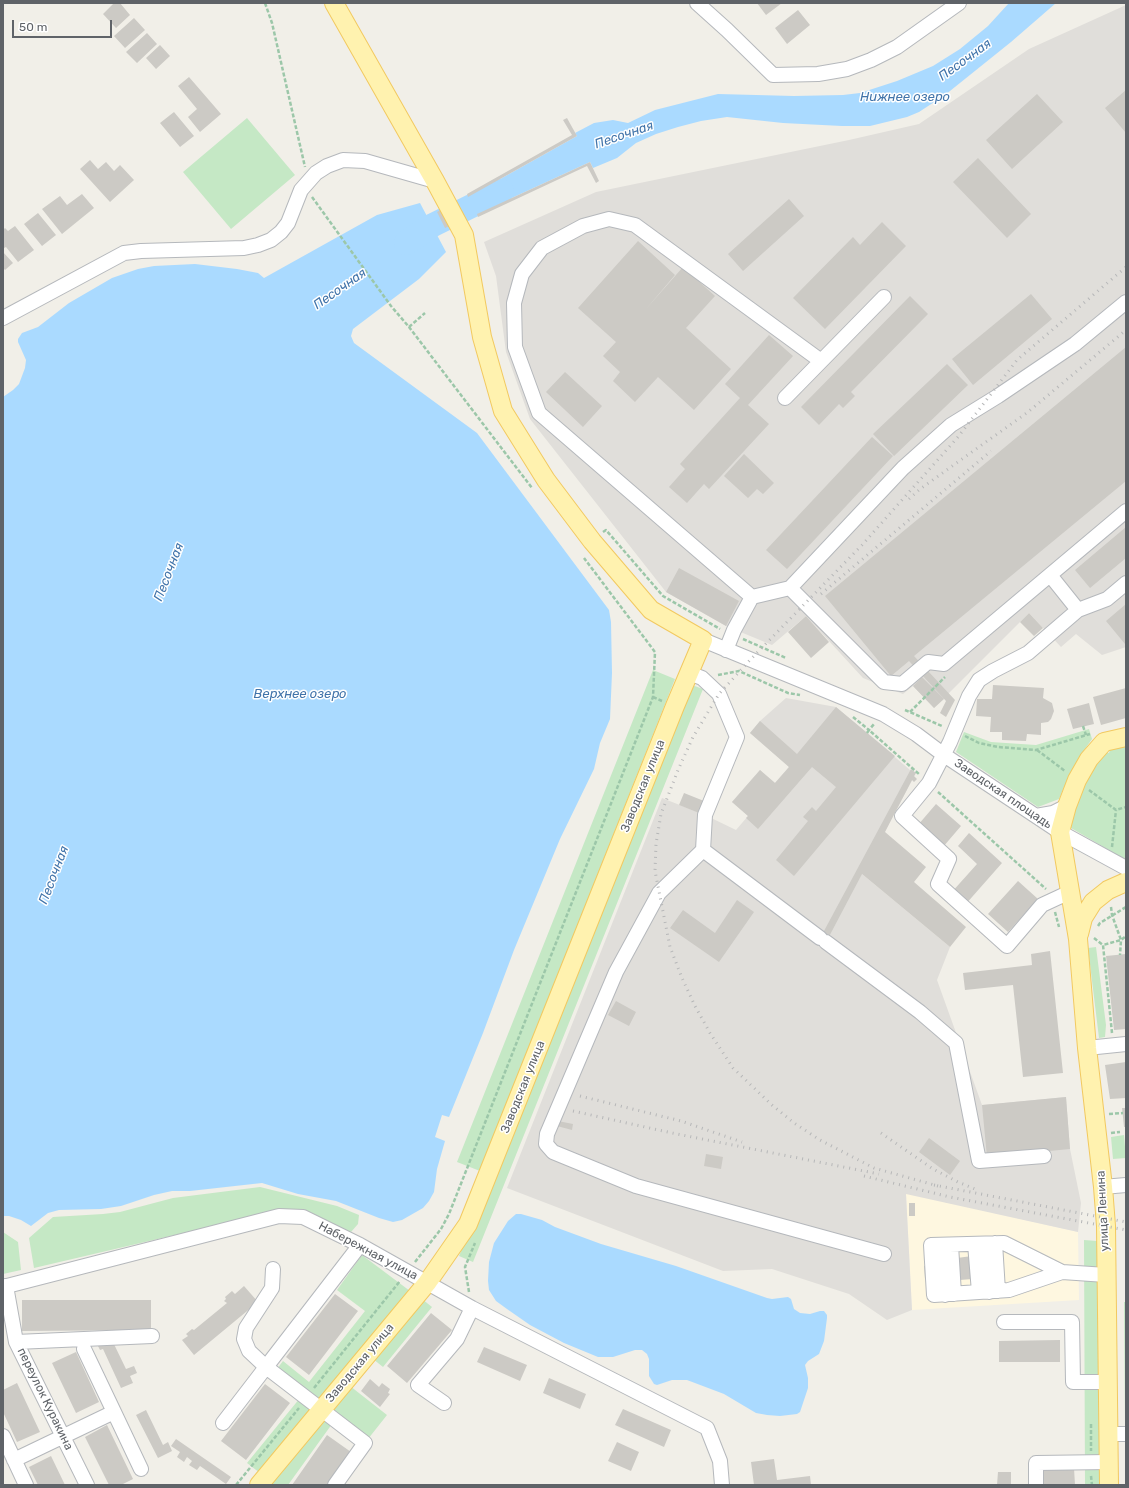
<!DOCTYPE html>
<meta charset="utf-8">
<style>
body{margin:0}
#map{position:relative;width:1129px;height:1488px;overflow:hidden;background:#f1efe8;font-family:Rubik,sans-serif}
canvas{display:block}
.frame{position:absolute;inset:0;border:4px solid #5f6368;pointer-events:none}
.scale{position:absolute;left:12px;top:20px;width:100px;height:18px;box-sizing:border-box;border:2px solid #5f6368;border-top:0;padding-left:5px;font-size:12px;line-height:14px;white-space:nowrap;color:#5f6368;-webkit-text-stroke:3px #fff;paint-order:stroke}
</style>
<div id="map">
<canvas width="1129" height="1488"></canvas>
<div class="frame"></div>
<div class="scale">50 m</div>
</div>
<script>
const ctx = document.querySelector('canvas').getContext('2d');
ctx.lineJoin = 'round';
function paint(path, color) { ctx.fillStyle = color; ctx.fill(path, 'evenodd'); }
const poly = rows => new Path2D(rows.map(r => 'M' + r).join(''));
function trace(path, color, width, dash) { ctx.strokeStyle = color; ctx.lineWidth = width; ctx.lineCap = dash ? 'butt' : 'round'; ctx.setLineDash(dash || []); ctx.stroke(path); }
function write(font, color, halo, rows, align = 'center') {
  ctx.font = font + ' Rubik,sans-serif'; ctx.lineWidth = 3; ctx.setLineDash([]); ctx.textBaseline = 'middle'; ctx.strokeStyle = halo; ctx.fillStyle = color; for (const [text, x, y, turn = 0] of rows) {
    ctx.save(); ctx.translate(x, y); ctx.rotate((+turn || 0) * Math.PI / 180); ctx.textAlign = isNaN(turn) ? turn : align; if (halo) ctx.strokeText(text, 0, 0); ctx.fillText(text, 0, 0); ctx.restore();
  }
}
paint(poly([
 [906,1193,1078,1232,1079,1300,912,1310]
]), '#fef7e0');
paint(poly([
 [1126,5,1126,647,1102,655,1076,634,1061,647,1029,613,934,708,913,686,903,694,863,678,806,616,772,645,726,626,666,592,530,419,506,352,496,276,484,242,596,192,849,140,919,124,1029,49],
 [786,698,836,707,910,770,916,773,862,874,950,947,937,980,982,1105,1066,1097,1070,1149,1081,1203,1078,1232,906,1194,912,1310,887,1320,849,1294,772,1269,723,1271,507,1188,662,798,705,815,736,830,748,816,732,802,760,770,775,783,789,767,750,733,760,721]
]), '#e0deda');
paint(poly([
 [247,118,295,175,231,229,183,172],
 [653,670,675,679,480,1171,457,1162],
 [689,684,703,689,473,1262,459,1256],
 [1089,729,1092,739,1080,756,1068,778,1059,799,1038,807,956,752,964,732,991,742,1036,745],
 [1126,745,1126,860,1071,828,1075,807,1084,785,1095,764,1106,752,1109,753,1110,749],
 [1096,947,1106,1025,1105,1037,1099,1038,1088,948],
 [1124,1135,1126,1158,1113,1159,1111,1137],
 [260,1187,337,1206,359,1215,358,1224,351,1232,303,1212,277,1211,34,1268,29,1238,53,1217,103,1214,120,1212,173,1198],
 [3,1232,18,1242,21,1270,3,1274],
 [1084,1240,1097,1241,1100,1485,1085,1485],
 [362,1255,410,1291,319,1401,277,1369,283,1361,309,1382,365,1311,337,1290],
 [422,1299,432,1307,383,1367,373,1359],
 [1124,1302,1126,1302,1125,1423],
 [350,1386,387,1415,368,1439,331,1409],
 [300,1398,313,1408,260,1473,247,1463],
 [322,1416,332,1424,288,1485,267,1485]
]), '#c5e8c5');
paint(poly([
 [1009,3,1056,3,1011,42,945,95,919,112,907,117,870,126,842,126,783,123,727,117,701,121,678,127,656,134,636,143,617,158,593,168,590,162,477,214,468,197,577,136,575,133,594,123,613,120,628,123,655,110,718,94,794,96,843,95,860,93,897,81,933,66,960,49,988,26],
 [420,203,446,252,419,279,353,329,351,336,354,343,477,433,609,610,611,622,612,673,610,719,600,743,594,769,560,839,514,950,483,1033,449,1117,442,1115,435,1137,445,1141,437,1169,434,1192,429,1201,423,1208,402,1220,393,1222,379,1218,336,1201,298,1194,262,1183,190,1191,172,1191,154,1195,121,1206,101,1209,59,1210,48,1213,31,1226,21,1220,9,1216,3,1216,3,397,13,390,19,384,25,368,26,360,18,342,18,339,22,333,38,327,69,303,112,278,138,269,154,266,195,264,237,269,258,273,264,278,377,215],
 [516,1214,521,1214,542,1220,555,1227,601,1244,676,1266,767,1298,772,1299,788,1297,791,1299,794,1309,800,1313,810,1314,820,1311,824,1311,827,1315,827,1318,824,1341,819,1354,808,1361,805,1365,808,1378,808,1388,800,1412,797,1414,780,1416,767,1415,756,1413,724,1394,687,1380,672,1380,657,1385,654,1384,649,1376,649,1359,647,1354,642,1350,635,1350,613,1357,598,1357,564,1343,530,1325,507,1309,496,1301,489,1290,488,1281,489,1262,494,1243,508,1221]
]), '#aadaff');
trace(poly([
 [406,243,433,225,502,191]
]), '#aadaff', 24);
paint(poly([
 [114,3,120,3,130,15,116,28,103,14],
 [757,3,782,3,766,15],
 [798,10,810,25,787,44,775,28],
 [134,18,145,30,125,48,114,36],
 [147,33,157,44,137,63,126,52],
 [160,45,170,56,156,69,146,58],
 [189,77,221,114,200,132,188,117,197,109,178,86],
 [1126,90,1126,133,1105,108],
 [1037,94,1063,122,1012,169,986,140],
 [174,112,194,136,180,147,160,123],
 [567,118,577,136,468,197,467,194,572,135,563,120],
 [978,158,1031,214,1007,238,953,182],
 [90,160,98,169,106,162,114,171,120,165,134,180,110,202,80,169],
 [590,162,599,181,596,183,587,166,478,217,477,214],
 [82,194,94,208,62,234,42,209,60,196,67,205],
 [789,199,804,216,743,271,728,254],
 [444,208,452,225,445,228,437,212],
 [38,213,56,235,42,246,24,224],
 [882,222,906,246,825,329,793,298,853,237,860,245],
 [15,226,34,250,18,262,6,247,4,248,3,246,3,230,5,228,8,231],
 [638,241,675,275,646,309,683,267,715,296,686,328,731,369,694,410,658,377,635,402,613,381,620,372,603,356,616,342,578,308],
 [3,252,13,263,5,270,3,268],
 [1031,294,1052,319,973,385,952,359],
 [910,296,928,314,851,392,855,396,843,408,839,404,819,425,801,407],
 [769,335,793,356,748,405,769,424,709,489,704,484,687,503,669,487,685,469,680,464,740,398,725,384],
 [1126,347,1126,481,914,656,955,700,946,717,940,713,946,701,909,661,891,676,825,596],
 [947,364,968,385,894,456,873,434],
 [565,372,602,406,583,427,546,392],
 [872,437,893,456,787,569,766,550],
 [744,454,774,483,763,494,757,489,748,498,724,476],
 [1126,527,1126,558,1090,588,1075,570],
 [679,568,739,601,726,626,666,592],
 [1126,604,1126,643,1125,644,1106,621],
 [1029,613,1043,628,1034,636,1020,622],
 [806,616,829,642,811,658,788,632],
 [922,677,944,699,934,708,913,686],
 [993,685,1044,688,1043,698,1052,703,1054,711,1051,719,1048,722,1041,723,1041,735,1027,734,1026,741,1002,740,1002,732,990,732,991,717,976,716,977,699,992,699],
 [1126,688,1126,718,1101,725,1093,697],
 [1089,703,1094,724,1073,729,1067,709],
 [836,707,895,756,794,876,776,860,808,821,803,817,812,807,816,811,836,787,812,767,758,829,746,818,748,816,732,802,760,770,775,783,789,767,750,733,760,721,797,754],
 [911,769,916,773,914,776,917,779,914,782,912,780,885,832,926,867,914,882,966,927,950,947,862,874,823,948,817,944],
 [684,793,704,801,699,813,679,805],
 [936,804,961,826,943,847,918,825],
 [969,833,1002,863,965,905,951,893,977,864,958,846],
 [1018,881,1038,899,1008,932,988,914],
 [737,900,754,912,719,962,670,928,683,910,715,933],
 [1050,951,1063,1073,1023,1077,1013,985,965,990,963,973,1032,965,1031,954],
 [1126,954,1126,1029,1114,1030,1106,956],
 [616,1001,636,1012,629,1026,608,1015],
 [1126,1062,1126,1098,1110,1099,1105,1065],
 [1066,1097,1070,1149,987,1157,982,1105],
 [1122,1108,1126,1108,1126,1127,1124,1127],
 [558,1121,573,1124,572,1130,557,1126],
 [929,1138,960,1161,950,1175,919,1152],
 [706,1154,723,1157,721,1169,704,1166],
 [909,1203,915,1203,915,1216,909,1216],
 [972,1256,972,1279,960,1280,960,1276,925,1279,924,1266,958,1264,957,1258],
 [244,1286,258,1302,194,1355,182,1340,188,1336,186,1334,192,1329,194,1330,227,1303,224,1301,226,1299,225,1297,232,1291,235,1294],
 [335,1294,358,1311,309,1375,286,1357],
 [22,1300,151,1300,151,1330,22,1331],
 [431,1313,452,1330,407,1383,387,1366],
 [111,1338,126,1369,134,1366,137,1373,130,1376,133,1383,121,1388,103,1349,100,1350,97,1344],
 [1060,1340,1060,1362,999,1362,999,1341],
 [484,1347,527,1365,520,1381,477,1362],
 [76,1352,99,1402,76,1413,52,1363],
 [549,1378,586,1394,580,1409,543,1393],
 [370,1379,379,1387,382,1383,390,1389,388,1393,390,1394,380,1407,361,1391],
 [17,1383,40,1432,17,1442,3,1412,3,1390],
 [265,1384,290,1403,246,1460,221,1441],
 [623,1409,671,1430,664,1447,615,1425],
 [146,1410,163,1445,168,1442,172,1451,158,1458,136,1415],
 [107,1425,133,1479,121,1485,109,1485,85,1437],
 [327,1435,351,1452,327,1485,292,1485],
 [176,1439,231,1477,226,1484,200,1466,197,1470,189,1465,192,1461,187,1457,184,1462,177,1457,180,1452,171,1446],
 [617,1442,639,1452,631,1471,608,1461],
 [51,1456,65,1485,38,1485,29,1467],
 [774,1459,777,1480,810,1476,811,1485,754,1485,751,1462],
 [1043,1468,1074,1468,1075,1485,1043,1485],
 [998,1472,1011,1472,1011,1485,997,1485]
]), '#cccac5');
const minor = poly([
 [697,3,727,30,773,75,818,74,847,69,871,60,897,47,959,3],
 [3,318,124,253,141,251,244,248,258,245,271,240,281,232,288,223,301,190,316,173,327,166,343,160,365,161,435,181],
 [785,398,884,297],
 [1050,575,1078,610,1028,653,993,671,979,680,969,696,950,742,929,783,902,816,949,859,938,884,1007,946,1042,905,1070,892],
 [790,588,903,468,951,425,998,396,1075,344,1126,302],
 [752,597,539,413,515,347,514,303,522,274,542,248,583,226,609,219,635,225,821,361],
 [1078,610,1107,599,1126,583],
 [703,640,883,714,916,734,944,755,1060,832,1126,868],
 [726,650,734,630,752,597,790,588,884,682,902,684,928,662,944,664,1126,511],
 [689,673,702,678,719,694,737,737,705,815,703,850,659,893,616,972,547,1134,546,1144,553,1152,636,1186,884,1254],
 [1036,816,1053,813,1067,806],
 [703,850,820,938],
 [826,942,920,1012,956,1043,979,1161,1044,1156],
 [1087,1048,1126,1044],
 [1103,1187,1126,1185],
 [995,1243,998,1291],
 [975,1244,979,1292],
 [985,1244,989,1292],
 [941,1245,945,1295],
 [951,1245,954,1294],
 [1062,1272,1009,1290,934,1295,931,1245,1004,1243,1062,1272,1106,1275],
 [6,1286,16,1342,87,1485],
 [3,1287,279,1216,303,1217,360,1245,472,1308,707,1428,720,1461,722,1485],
 [1004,1322,1072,1322,1073,1382,1108,1382],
 [16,1342,152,1336],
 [444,1403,418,1385,457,1339,472,1308],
 [114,1412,141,1469],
 [223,1423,266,1367,249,1351,244,1339,246,1328,272,1288,273,1269],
 [1108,1434,1126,1434],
 [3,1436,26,1485],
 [14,1460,114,1412,84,1349],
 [335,1485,365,1443,266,1367,360,1245],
 [1036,1485,1036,1463,1109,1462]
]);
const major = poly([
 [1079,934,1083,918,1093,902,1108,890,1126,882],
 [259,1485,427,1283,468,1224,675,706,703,640,651,610,592,541,546,480,503,411,482,337,464,235,435,181,334,3],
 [1109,1485,1106,1226,1103,1187,1087,1048,1078,939,1060,832,1067,806,1077,780,1089,759,1104,742,1126,737]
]);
trace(minor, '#b5b8bc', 16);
trace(major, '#f2c960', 20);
trace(poly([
 [265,3,272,23,305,167],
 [312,197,391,306,409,327,532,488],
 [409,327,425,313],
 [603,532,606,530,663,596,720,629],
 [743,639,786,658],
 [718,675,739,671,788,693,800,695],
 [653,697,662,701],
 [905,710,942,726],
 [910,712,945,677],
 [853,717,869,730,874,724],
 [1083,726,1086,735],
 [867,733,869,730,920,775],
 [965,736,979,743,998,747,1036,750,1090,734],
 [1037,750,1065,771],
 [1089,790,1116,810,1126,807],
 [938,792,1046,889],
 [1112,847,1116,810],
 [1111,907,1112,915,1121,940,1120,955],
 [1055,912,1059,927],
 [1098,926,1100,923,1126,907],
 [1094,938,1103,945],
 [1112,1033,1103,945,1121,940,1126,936],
 [1109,1114,1123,1113],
 [1111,1133,1120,1132],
 [415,1262,441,1229,449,1214,653,697,655,652,584,558],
 [469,1292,465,1267,475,1243],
 [314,1388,400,1281],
 [1091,1424,1091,1451],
 [1091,1476,1092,1485],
 [236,1485,299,1408]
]), '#9cc7a9', 2.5, [4, 2]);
trace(minor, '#fff', 14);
trace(major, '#fff2af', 18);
trace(poly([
 [909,499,920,489,1028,412,1126,330],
 [821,594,991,451],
 [580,1096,681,1121,742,1142],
 [573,1111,672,1133,879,1174],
 [881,1133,933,1169,958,1182,975,1189],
 [864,1176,950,1197,1126,1230],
 [934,1185,1126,1222],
 [938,1186,874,1168,820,1140,794,1123,772,1105,733,1068,710,1033,695,1006,682,978,670,947,655,871,656,844,661,814,678,770,693,737,719,694,750,660,862,545,958,437,1017,360,1126,267]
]), '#b6b7b8', 3, [1, 5]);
write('12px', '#5f6368', '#fff', [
 ["Заводская улица",643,786,-68],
 ["Заводская площадь",1003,794,34],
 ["Заводская улица",523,1087,-68],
 ["улица Ленина",1103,1211,-93],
 ["Набережная улица",368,1251,28],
 ["Заводская улица",360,1363,-50],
 ["переулок Куракина",45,1399,64]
]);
write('italic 13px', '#4174aa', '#fff', [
 ["Песочная",965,60,-36],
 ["Нижнее озеро",905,97],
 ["Песочная",624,135,-19],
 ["Песочная",340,289,-35],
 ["Песочная",169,572,-69],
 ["Верхнее озеро",300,694],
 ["Песочная",54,875,-69]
]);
</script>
